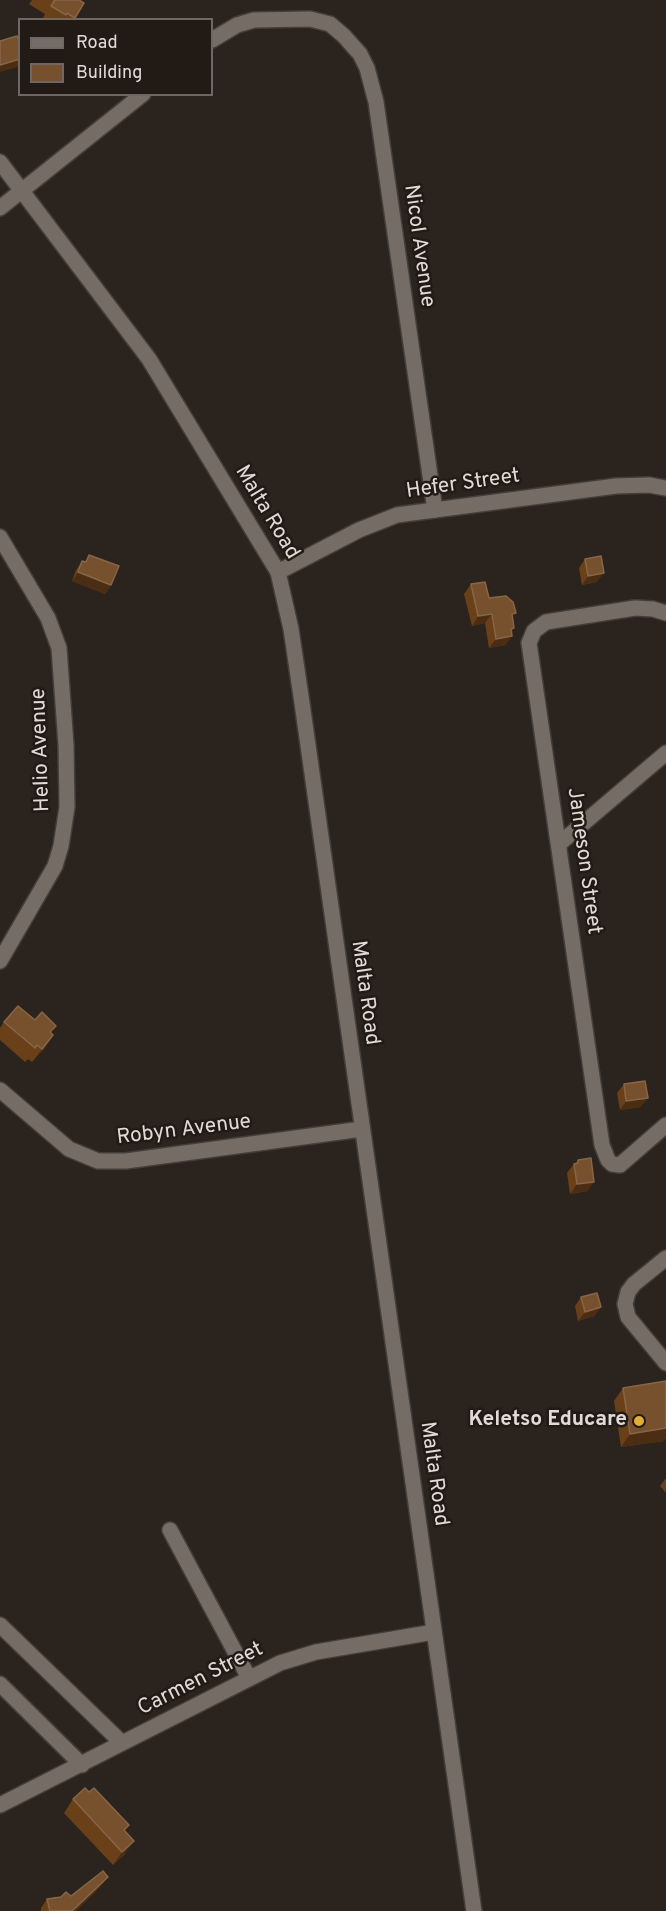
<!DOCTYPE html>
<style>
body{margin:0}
#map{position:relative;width:666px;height:1911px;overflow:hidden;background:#2b231e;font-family:Overpass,sans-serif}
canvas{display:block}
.legend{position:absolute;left:18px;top:18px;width:195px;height:78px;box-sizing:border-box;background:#211a15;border:2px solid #6e6763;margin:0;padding:8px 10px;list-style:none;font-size:18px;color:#e1dbd8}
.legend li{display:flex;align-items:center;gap:12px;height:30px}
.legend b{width:30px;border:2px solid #6e6763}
</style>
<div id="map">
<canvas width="666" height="1911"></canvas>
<ul class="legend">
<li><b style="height:8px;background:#756c65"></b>Road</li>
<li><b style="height:16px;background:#77502e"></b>Building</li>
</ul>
</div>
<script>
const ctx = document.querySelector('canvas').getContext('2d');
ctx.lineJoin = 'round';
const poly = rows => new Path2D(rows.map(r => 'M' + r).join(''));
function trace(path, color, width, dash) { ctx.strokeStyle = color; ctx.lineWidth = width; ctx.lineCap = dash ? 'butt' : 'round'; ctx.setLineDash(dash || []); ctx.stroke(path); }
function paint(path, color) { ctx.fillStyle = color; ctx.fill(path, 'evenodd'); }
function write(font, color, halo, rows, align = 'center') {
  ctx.font = font + ' Overpass,sans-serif'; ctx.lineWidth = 5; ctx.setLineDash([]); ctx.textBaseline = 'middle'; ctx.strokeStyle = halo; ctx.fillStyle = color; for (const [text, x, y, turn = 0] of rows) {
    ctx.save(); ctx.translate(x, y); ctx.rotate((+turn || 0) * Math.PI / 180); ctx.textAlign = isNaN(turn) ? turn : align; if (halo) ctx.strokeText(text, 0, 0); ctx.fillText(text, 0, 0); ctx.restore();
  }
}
const minor = poly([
 [212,40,237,25,254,20,310,19,330,24,344,36,360,54,367,68,376,102,435,510],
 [0,162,149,359,278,572],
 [0,208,143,94],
 [0,537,48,618,59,648,66,745,67,807,61,846,55,866,0,961],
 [666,613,653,609,635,608,546,622,534,631,529,643,602,1145,608,1160,612,1164,620,1165,666,1125],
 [559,844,666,753],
 [0,1090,69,1149,98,1161,126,1161,362,1129],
 [666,1258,634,1284,628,1292,625,1304,628,1317,666,1363],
 [170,1530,249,1678],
 [0,1625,122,1743],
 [0,1684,82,1765],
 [0,1805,280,1663,316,1652,434,1632]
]);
const tertiary = poly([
 [474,1911,302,703,291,629,278,572,359,530,397,515,616,486,649,485,666,488]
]);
trace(minor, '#443e3a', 18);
trace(tertiary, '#443e3a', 18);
trace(minor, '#756c65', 15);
trace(tertiary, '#756c65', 15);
paint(poly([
 [32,0,79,0,84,3,74,20,42,20,45,14,29,4],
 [89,555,111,585,105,594,72,581,76,570,82,561,85,562],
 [585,559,597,582,582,585,579,568],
 [471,584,513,618,512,636,505,645,489,648,485,623,472,626,464,594],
 [4,1022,51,1033,53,1035,44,1049,32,1062,28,1059,25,1062,0,1040,0,1028],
 [624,1084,641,1107,620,1110,617,1093],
 [578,1160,588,1191,570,1194,567,1173,574,1164,575,1164],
 [581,1297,601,1307,594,1316,578,1321,575,1306],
 [666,1381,666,1438,664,1441,621,1447,614,1401,623,1388],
 [666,1478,666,1493,660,1486],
 [73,1799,125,1831,125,1854,113,1865,64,1813],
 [101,1886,76,1911,41,1911,41,1908,47,1899,71,1896]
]), '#6a4019');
paint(poly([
 [20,59,20,64,18,67,0,72,0,65],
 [78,572,111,585,105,594,72,581],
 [604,573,597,582,582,585,588,576],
 [492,614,485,623,472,626,478,616],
 [514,628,509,636,512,636,505,645,489,648,496,639,511,629],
 [53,1035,44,1049,32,1062,42,1049],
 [648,1098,641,1107,620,1110,626,1101],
 [594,1182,588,1191,570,1194,577,1184],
 [601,1307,594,1316,578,1321,585,1312],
 [666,1428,666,1438,664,1441,621,1447,630,1434],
 [134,1841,125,1854,113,1865,122,1852],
 [108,1877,101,1886,76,1911,72,1911]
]), '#4b2d13');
const building = poly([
 [54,0,79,0,84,3,75,18,67,13,66,15,51,6,55,0,54,0],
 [17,36,20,43,20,59,0,65,0,41,17,36],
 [89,555,119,566,111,585,78,572,82,561,86,562,89,555],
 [601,556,604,573,588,576,585,559,601,556],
 [485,582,489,598,506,596,513,602,516,613,512,614,514,628,511,629,512,636,496,639,492,614,478,616,471,584,485,582],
 [18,1006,35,1020,42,1012,56,1026,50,1032,53,1035,42,1049,37,1045,35,1048,4,1022,18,1006],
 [645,1081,648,1098,626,1101,624,1084,645,1081],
 [591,1158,594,1182,577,1184,574,1164,578,1163,578,1160,591,1158],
 [597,1293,601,1307,585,1312,581,1297,597,1293],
 [666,1381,666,1428,630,1434,623,1388,666,1381],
 [85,1788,89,1792,94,1788,129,1825,124,1830,134,1841,122,1852,73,1799,85,1788],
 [103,1871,108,1877,72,1911,50,1911,47,1899,61,1897,66,1892,71,1896,103,1871]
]);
paint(building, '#77502e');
trace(building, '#876648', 1.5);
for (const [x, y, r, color] of [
 [639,1421,6,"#e1af34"]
]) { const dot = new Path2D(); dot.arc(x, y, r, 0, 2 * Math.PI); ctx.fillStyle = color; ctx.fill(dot); trace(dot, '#211a15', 2); }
write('21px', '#e1dbd8', '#211a15', [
 ["Nicol Avenue",418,246,82],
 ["Hefer Street",463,485,-8],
 ["Malta Road",266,513,59],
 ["Helio Avenue",42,750,-92],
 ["Jameson Street",583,861,82],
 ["Malta Road",364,993,82],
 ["Robyn Avenue",184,1131,-7],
 ["Malta Road",433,1474,82],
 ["Carmen Street",201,1680,-27]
]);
write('bold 21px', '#e1dbd8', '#211a15', [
 ["Keletso Educare",627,1421]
], 'right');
</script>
